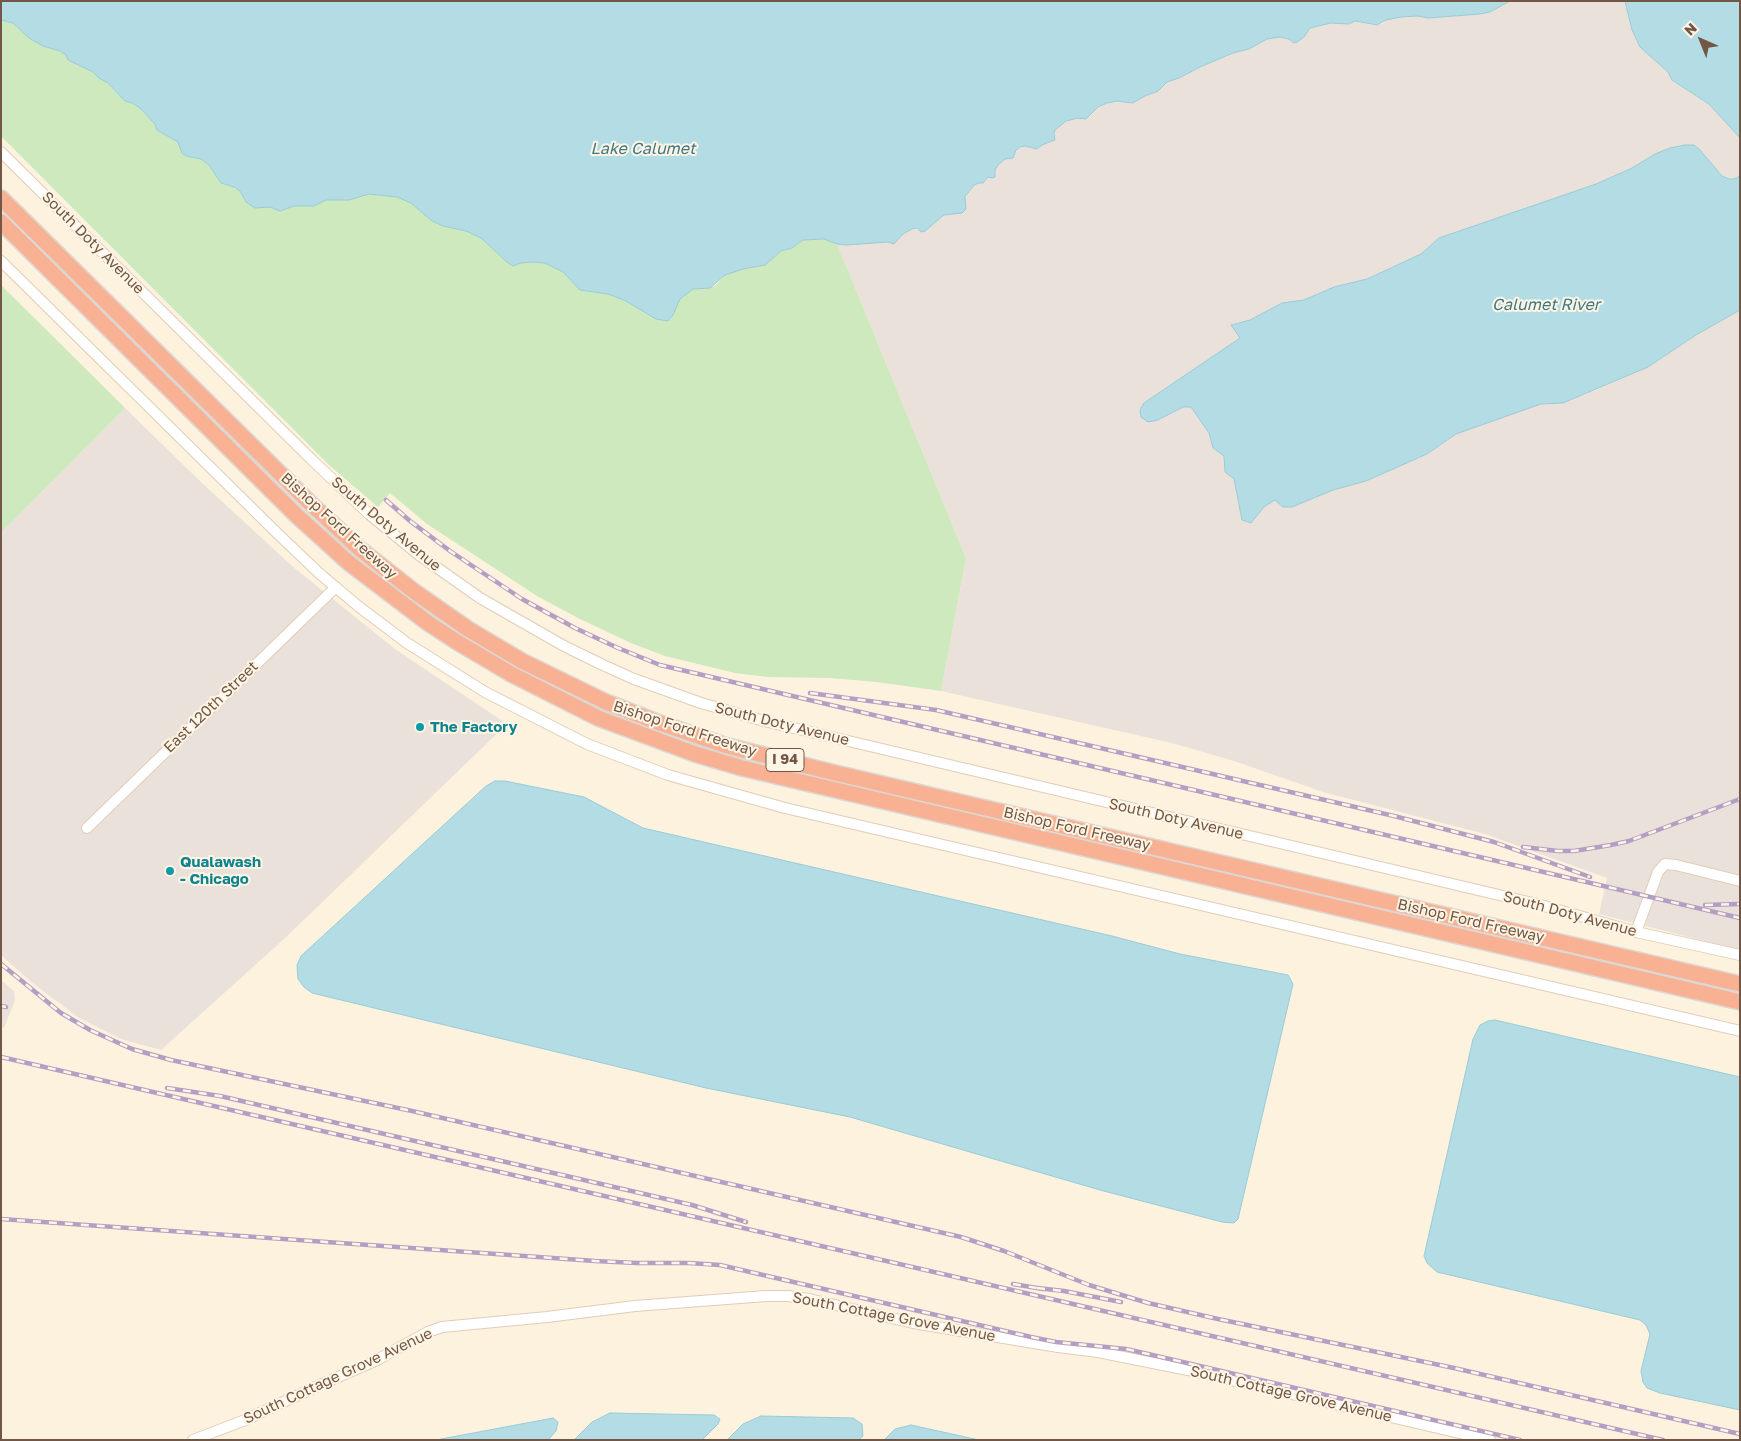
<!DOCTYPE html>
<style>
body{margin:0}
#map{position:relative;width:1741px;height:1441px;overflow:hidden;background:#fcf2de;font-family:"Golos Text",sans-serif}
canvas{display:block}
.frame{position:absolute;inset:0;border:2px solid #725746;pointer-events:none}
.north{position:absolute;left:1676px;top:15px;width:50px;height:50px;-webkit-text-stroke:4px #fff5e4;paint-order:stroke;rotate:316deg;font-size:14px;font-weight:700;line-height:20px;text-align:center;color:#725746}
.north::after{content:'';display:block;margin:auto;width:18px;height:22px;background:#725746;clip-path:polygon(50% 0,100% 100%,50% 72%,0 100%)}
</style>
<div id="map">
<canvas width="1741" height="1441"></canvas>
<div class="frame"></div>
<div class="north">N</div>
</div>
<script>
const ctx = document.querySelector('canvas').getContext('2d');
ctx.lineJoin = 'round';
function paint(path, color) { ctx.fillStyle = color; ctx.fill(path, 'evenodd'); }
const poly = rows => new Path2D(rows.map(r => 'M' + r).join(''));
function trace(path, color, width, dash) { ctx.strokeStyle = color; ctx.lineWidth = width; ctx.lineCap = dash ? 'butt' : 'round'; ctx.setLineDash(dash || []); ctx.stroke(path); }
function write(font, color, halo, rows, align = 'center') {
  ctx.font = font + ' "Golos Text",sans-serif'; ctx.lineWidth = 4; ctx.setLineDash([]); ctx.textBaseline = 'middle'; ctx.strokeStyle = halo; ctx.fillStyle = color; for (const [text, x, y, turn = 0] of rows) {
    ctx.save(); ctx.translate(x, y); ctx.rotate((+turn || 0) * Math.PI / 180); ctx.textAlign = isNaN(turn) ? turn : align; if (halo) ctx.strokeText(text, 0, 0); ctx.fillText(text, 0, 0); ctx.restore();
  }
}
paint(poly([
 [1510,1,1625,1,1632,30,1640,47,1668,72,1672,80,1709,104,1740,138,1740,176,1734,179,1729,179,1722,176,1700,150,1685,145,1670,148,1632,168,1596,184,1439,238,1421,254,1367,279,1334,287,1304,300,1282,303,1250,320,1232,324,1240,338,1144,403,1158,420,1183,407,1191,407,1209,433,1213,448,1224,456,1225,472,1234,479,1242,520,1251,523,1264,507,1276,500,1333,490,1366,481,1427,454,1456,434,1541,404,1563,403,1598,389,1648,367,1696,335,1740,310,1740,950,1599,914,1607,878,1485,834,1323,792,1234,761,1172,743,941,691,966,558,837,244,888,242,894,244,903,234,912,229,925,231,944,215,953,213,964,201,974,185,985,181,998,165,1005,159,1014,155,1016,150,1020,147,1025,146,1037,149,1042,145,1050,143,1055,137,1054,133,1055,130,1066,121,1078,118,1089,117,1098,107,1107,103,1117,101,1133,103,1145,96,1158,91,1167,82,1179,78,1200,67,1233,53,1249,49,1267,39,1280,37,1289,39,1304,37,1310,28,1331,23,1349,24,1354,21,1372,25,1382,24,1386,20,1401,17,1418,16,1428,18,1480,14,1490,12],
 [125,408,202,483,292,566,395,649,507,724,284,939,161,1050,121,1039,79,1018,30,981,1,955,1,533],
 [1,980,14,991,15,1000,4,1028,1,1027]
]), '#eae2da');
paint(poly([
 [1,20,13,23,29,38,43,46,60,51,66,55,68,60,93,72,99,78,108,83,125,101,132,103,140,108,155,124,157,130,178,142,186,156,201,159,209,165,221,183,234,187,240,191,246,202,265,207,270,207,280,211,294,206,314,206,326,200,349,200,369,194,397,197,411,203,432,221,443,226,466,231,481,238,508,263,513,266,521,263,533,262,545,263,563,272,580,290,608,294,626,301,656,319,668,321,673,315,680,299,693,289,715,286,725,275,743,269,765,265,781,251,792,248,803,240,824,239,837,244,966,558,941,691,877,682,830,678,768,677,735,673,665,656,631,643,580,619,537,596,427,524,390,493,378,507,329,465,1,136],
 [1,285,125,408,1,533]
]), '#cde9bd');
const water = poly([
 [1,1,1510,1,1490,12,1480,14,1428,18,1418,16,1401,17,1386,20,1377,25,1355,21,1349,24,1331,23,1310,28,1304,37,1297,42,1294,43,1289,39,1280,37,1267,39,1249,49,1233,53,1200,67,1179,78,1167,82,1158,91,1145,96,1133,103,1117,101,1107,103,1098,107,1086,119,1078,118,1066,121,1055,130,1054,133,1055,140,1042,145,1037,149,1025,146,1020,147,1016,150,1013,158,1005,159,998,165,995,170,995,177,992,178,988,177,983,183,979,183,974,185,965,197,966,209,962,213,944,215,925,231,921,232,917,228,912,229,903,234,894,244,888,242,846,245,837,244,824,239,803,240,792,248,781,251,765,265,743,269,725,275,710,288,693,289,680,299,673,315,668,321,656,319,626,301,608,294,580,290,563,272,545,263,533,262,521,263,513,266,508,263,481,238,466,231,443,226,432,221,411,203,397,197,369,194,349,200,326,200,314,206,294,206,280,211,270,207,255,208,246,202,240,191,234,187,221,183,209,165,201,159,186,156,182,153,178,142,157,130,155,124,140,108,132,103,125,101,108,83,99,78,93,72,68,60,66,55,60,51,43,46,29,38,13,23,1,20,1,1],
 [1625,1,1740,1,1740,138,1709,104,1672,80,1668,72,1640,47,1632,30,1625,1],
 [1685,145,1694,145,1700,150,1722,176,1729,179,1734,179,1740,176,1740,310,1696,335,1648,367,1563,403,1541,404,1456,434,1427,454,1366,481,1333,490,1292,507,1283,507,1275,500,1264,507,1251,523,1242,520,1234,479,1225,472,1224,456,1213,448,1209,433,1191,407,1183,407,1158,420,1148,422,1141,417,1140,410,1144,403,1240,338,1231,325,1250,320,1282,303,1304,300,1334,287,1367,279,1421,254,1439,238,1596,184,1632,168,1655,154,1670,148,1685,145],
 [495,781,505,781,584,797,643,828,1112,936,1180,954,1288,975,1293,984,1238,1219,1234,1223,1222,1222,1100,1190,850,1117,706,1088,312,993,304,987,298,979,297,965,301,956,486,786,495,781],
 [1495,1020,1740,1077,1740,1410,1660,1393,1647,1388,1643,1382,1641,1371,1650,1334,1646,1325,1640,1320,1437,1272,1427,1263,1424,1256,1473,1039,1480,1025,1488,1021,1495,1020],
 [610,1413,714,1415,720,1419,718,1424,702,1440,574,1440,592,1422,610,1413],
 [761,1416,853,1418,862,1424,863,1436,859,1440,727,1440,743,1424,761,1416],
 [553,1418,558,1422,556,1431,548,1440,436,1440,553,1418],
 [911,1425,979,1440,884,1440,895,1429,911,1425]
]);
paint(water, '#b3dce5');
trace(water, '#99cbd7', 1);
const minor = poly([
 [1,152,312,460,369,514,419,555,480,598,564,646,603,665,634,679,701,703,764,721,1537,904,1636,932,1740,955],
 [1,261,278,534,320,574,358,606,407,643,485,692,587,744,668,775,785,808,1740,1031],
 [87,828,336,587],
 [1636,932,1658,872,1665,864,1676,865,1740,881],
 [193,1440,245,1420,322,1384,375,1361,428,1332,442,1327,547,1317,635,1306,766,1296,788,1296,809,1299,913,1323,1058,1347,1098,1352,1188,1370,1490,1440]
]);
const highway = poly([
 [1,198,309,502,360,549,415,592,468,629,522,661,606,702,657,722,724,745,831,772,1740,984],
 [1,222,296,515,349,563,428,623,457,642,511,674,598,718,695,754,742,768,1740,1002]
]);
trace(minor, '#e0cdba', 12);
trace(highway, '#ddd7d3', 18);
trace(minor, '#fff', 10);
trace(highway, '#f8b193', 15);
const rail = poly([
 [386,500,410,521,450,551,522,599,575,628,618,648,660,665,1740,918],
 [810,693,936,710,1394,816,1494,842,1590,877],
 [1523,847,1558,851,1574,851,1611,845,1629,841,1740,799],
 [1705,905,1740,904],
 [1,964,61,1013,90,1030,132,1049,171,1060,412,1111,961,1237,1004,1251,1089,1285,1148,1303,1218,1319,1454,1368,1740,1434],
 [1,1006,6,1007],
 [1,1057,1663,1440],
 [167,1088,220,1096,692,1205,746,1222],
 [1,1219,595,1261,637,1263,689,1263,720,1265,1031,1337,1056,1342,1126,1349,1148,1354,1520,1440],
 [1013,1284,1043,1289],
 [1037,1288,1064,1291,1121,1302]
]);
trace(rail, '#b49ec4', 4.5);
trace(rail, '#fff5e4', 2.5, [8]);
for (const [x, y, r, color] of [
 [420,727,5,"#0f9aa8"],
 [170,871,5,"#0f9aa8"]
]) { const dot = new Path2D(); dot.arc(x, y, r, 0, 2 * Math.PI); ctx.fillStyle = color; ctx.fill(dot); trace(dot, '#fff5e4', 2); }
for (const [x, y, w] of [
 [785,760,38]
]) { const box = new Path2D(); box.roundRect(x - w / 2, y - 11.5, w, 23, 4); ctx.fillStyle = '#fff5e4'; ctx.fill(box); trace(box, '#725746', 1); }
write('bold 14px', '#725746', null, [
 ["I 94",785,760]
]);
write('15px', '#725746', '#fff5e4', [
 ["South Doty Avenue",93,243,45],
 ["South Doty Avenue",386,524,40],
 ["Bishop Ford Freeway",339,526,42],
 ["East 120th Street",211,707,-44],
 ["South Doty Avenue",782,724,14],
 ["Bishop Ford Freeway",685,729,18],
 ["South Doty Avenue",1176,819,13],
 ["Bishop Ford Freeway",1077,829,13],
 ["South Doty Avenue",1570,914,15],
 ["Bishop Ford Freeway",1471,921,13],
 ["South Cottage Grove Avenue",894,1317,11],
 ["South Cottage Grove Avenue",338,1376,-25],
 ["South Cottage Grove Avenue",1291,1394,13]
]);
write('bold 15px', '#0d838f', '#fff5e4', [
 ["The Factory",430,727],
 ["Qualawash",180,862],
 ["- Chicago",180,879]
], 'left');
write('italic 16px', '#407886', '#fff5e4', [
 ["Lake Calumet",643,149],
 ["Calumet River",1546,305]
]);
</script>
